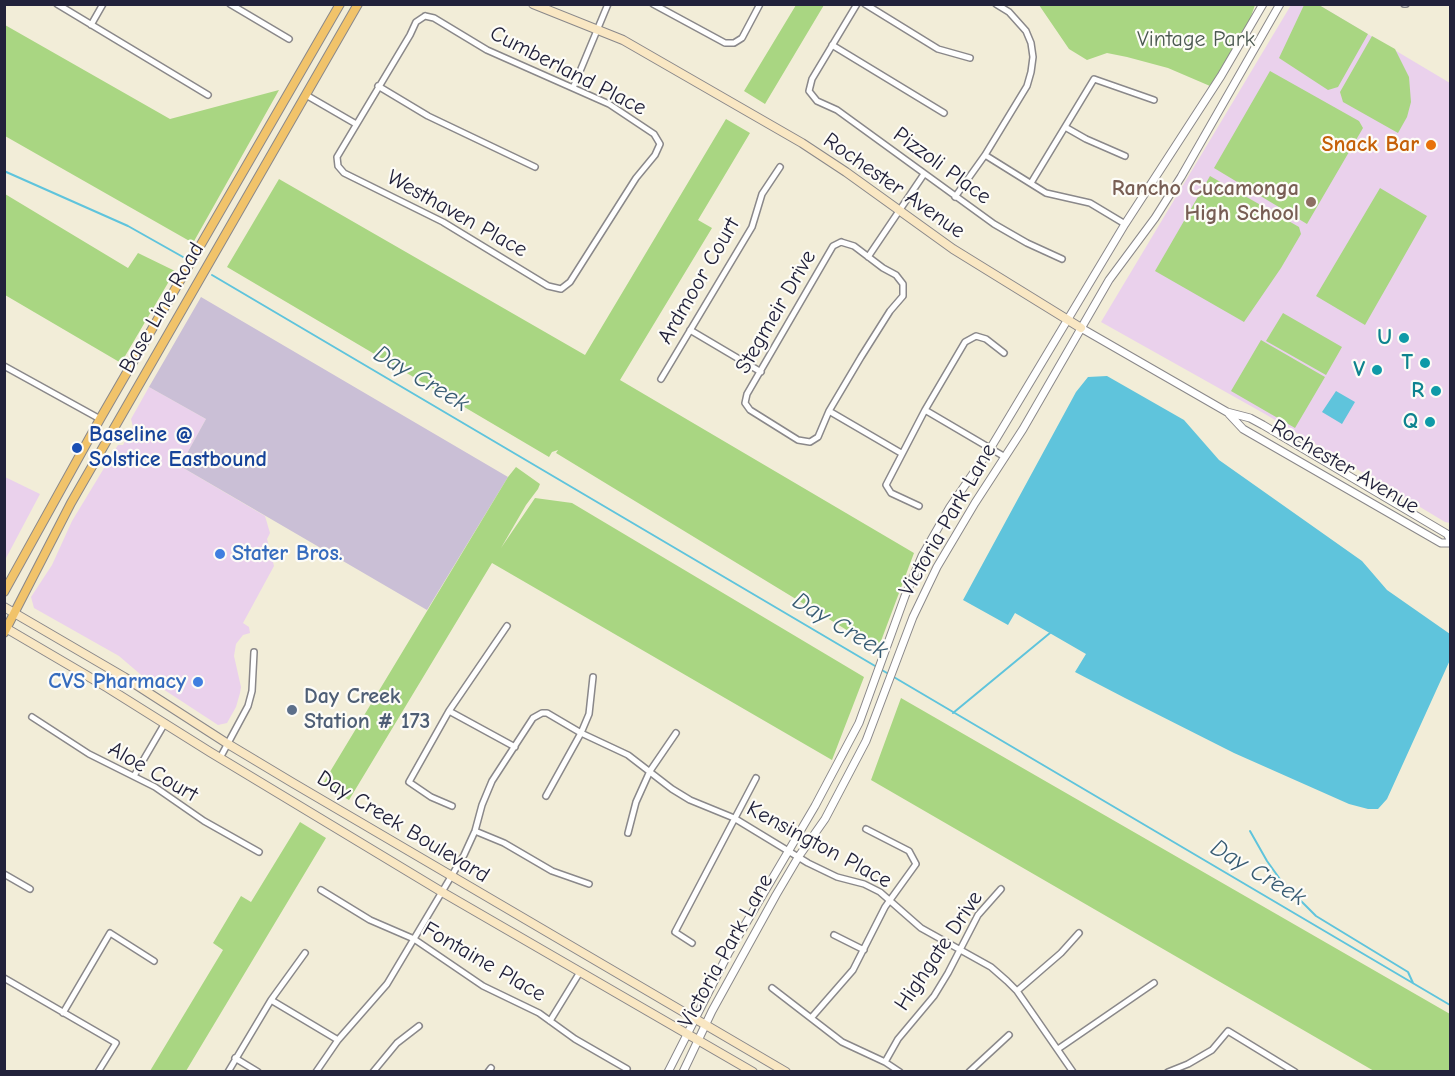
<!DOCTYPE html>
<style>
body{margin:0}
#map{position:relative;width:1455px;height:1076px;overflow:hidden;background:#f2edd8;font-family:"Comic Neue",sans-serif}
canvas{display:block}
.frame{position:absolute;inset:0;border:6px solid #22223b;pointer-events:none}
</style>
<div id="map">
<canvas width="1455" height="1076"></canvas>
<div class="frame"></div>
</div>
<script>
const ctx = document.querySelector('canvas').getContext('2d');
ctx.lineJoin = 'round';
function paint(path, color) { ctx.fillStyle = color; ctx.fill(path, 'evenodd'); }
const poly = rows => new Path2D(rows.map(r => 'M' + r).join(''));
function trace(path, color, width, dash) { ctx.strokeStyle = color; ctx.lineWidth = width; ctx.lineCap = dash ? 'butt' : 'round'; ctx.setLineDash(dash || []); ctx.stroke(path); }
function write(font, color, halo, rows, align = 'center') {
  ctx.font = font + ' "Comic Neue",sans-serif'; ctx.lineWidth = 4.5; ctx.setLineDash([]); ctx.textBaseline = 'middle'; ctx.strokeStyle = halo; ctx.fillStyle = color; for (const [text, x, y, turn = 0] of rows) {
    ctx.save(); ctx.translate(x, y); ctx.rotate((+turn || 0) * Math.PI / 180); ctx.textAlign = isNaN(turn) ? turn : align; if (halo) ctx.strokeText(text, 0, 0); ctx.fillText(text, 0, 0); ctx.restore();
  }
}
paint(poly([
 [1291,5,1319,5,1450,83,1450,523,1445,522,1265,414,1101,322],
 [149,387,206,419,180,466,265,516,270,533,267,539,274,566,243,623,249,627,250,633,243,635,236,644,234,656,241,687,240,693,236,707,227,723,218,725,140,674,119,656,34,608,31,597,52,565,72,521,118,445,123,445,133,427,131,419],
 [5,477,40,494,5,560]
]), '#ead1ec');
paint(poly([
 [201,297,508,477,427,610,180,466,206,419,149,387]
]), '#cabfd6');
paint(poly([
 [796,5,824,5,765,104,744,91],
 [1039,5,1255,5,1248,25,1210,86,1168,68,1127,57,1107,53,1087,60,1069,49],
 [1304,5,1319,5,1368,34,1338,87,1328,90,1279,58],
 [5,25,170,119,279,90,193,243,5,136],
 [1372,36,1395,49,1409,77,1411,102,1407,117,1398,133,1343,102,1340,92],
 [1270,71,1359,121,1363,128,1307,224,1214,168],
 [726,119,750,133,698,220,712,228,620,380,914,553,878,649,556,453,558,450,552,452,549,457,227,267,279,179,585,355],
 [1210,176,1299,227,1301,234,1281,268,1244,322,1155,271],
 [1380,188,1427,216,1365,325,1316,296],
 [5,194,128,268,138,253,175,271,121,363,5,295],
 [1283,313,1342,347,1326,375,1266,341],
 [1261,340,1325,377,1295,428,1231,391],
 [516,467,540,484,538,489,526,505,501,548,535,498,572,503,864,677,832,760,492,563,349,800,322,785,508,477],
 [901,698,1450,1014,1450,1071,1374,1071,871,780],
 [300,822,326,838,186,1071,150,1071,223,950,213,943,241,896,251,902]
]), '#a9d682');
paint(poly([
 [1107,376,1184,420,1219,460,1362,561,1387,590,1450,634,1450,660,1387,799,1378,809,1368,809,1349,804,1234,753,1125,698,1075,672,1086,654,1015,613,1008,625,963,600,1076,392,1088,377],
 [1336,391,1355,402,1342,424,1322,412]
]), '#5fc4dc');
trace(poly([
 [4,171,128,226,183,257],
 [212,275,1450,1005],
 [953,713,1050,633],
 [1250,831,1267,861,1282,882,1316,916,1408,972,1413,983]
]), '#5fc4dc', 2);
const minor = poly([
 [57,4,208,95],
 [230,4,289,39],
 [653,4,725,43,734,43,742,38,760,4],
 [857,4,812,79,809,91,817,101,837,110,994,224,1027,243,1062,259],
 [865,4,938,49,970,58],
 [1404,4,1406,4],
 [425,16,434,18,487,50,609,104,654,134,660,144,655,155,636,178,570,282,561,289,548,286,443,222,344,173,338,166,337,157,410,35,416,22,425,16],
 [91,25,103,4],
 [832,45,944,113],
 [378,86,428,116,535,167],
 [573,88,608,4],
 [306,95,356,124],
 [1065,127,1086,139,1125,156],
 [985,155,1046,193,1090,203,1125,224],
 [1031,183,1094,79,1154,100],
 [955,197,985,155,1027,86,1031,72,1033,57,1031,43,1026,31,1009,12,996,4],
 [841,242,854,246,883,268,896,275,903,284,903,296,890,311,861,357,829,411,818,437,810,442,798,440,750,410,745,403,747,394,833,246,841,242],
 [868,257,924,174],
 [690,330,761,372],
 [4,366,100,419],
 [661,379,752,227,762,194,780,167],
 [925,410,1005,457],
 [829,411,901,453],
 [919,506,891,493,886,485,925,410,965,342,976,336,986,339,1004,353],
 [449,711,515,747],
 [32,717,89,754,155,787,204,821,259,852],
 [220,758,248,706,252,691,254,652],
 [134,776,165,723],
 [546,796,581,733,589,714,593,677],
 [452,806,431,797,409,782,449,711,507,626],
 [475,831,504,843,552,871,589,884],
 [628,833,636,802,650,771,676,733],
 [4,874,30,889],
 [321,890,370,920,414,939,483,986,539,1013,575,1039,627,1069],
 [834,935,864,950],
 [692,943,675,932,756,778],
 [4,978,116,1043,98,1072],
 [772,988,842,1042,885,1062,900,1072],
 [1017,991,1061,953,1079,933],
 [271,1000,338,1040],
 [63,1013,110,933,154,961],
 [812,1017,853,970,885,907,916,864,909,851,866,829],
 [550,1021,580,972],
 [1058,1049,1154,983],
 [235,1058,258,1072],
 [885,1062,898,1039,934,996,948,973,978,915,1001,889],
 [228,1072,271,1000,305,953],
 [316,1072,338,1040,387,984,464,855,475,831,482,805,492,781,533,718,542,713,547,713,581,733,628,755,672,789,690,800,734,818,808,863,837,877,864,884,880,892,921,928,991,967,1007,981,1017,991,1073,1072],
 [373,1072,397,1043,419,1026],
 [488,1072,491,1068],
 [969,1072,1009,1035],
 [1168,1072,1188,1064,1212,1050,1228,1031,1295,1072]
]);
const tertiary = poly([
 [1081,328,1227,412,1250,418,1263,425,1447,534,1450,539],
 [1229,414,1243,429,1441,543,1450,543],
 [668,1072,729,952,815,806,859,723,905,596,922,556,950,507,990,449,1125,224,1221,76,1263,4],
 [683,1072,712,1011,776,895,799,856,825,819,866,741,913,617,937,567,975,503,1023,429,1109,280,1155,218,1181,177,1280,4]
]);
const secondary = poly([
 [533,4,623,40,802,143,846,172,953,249,1081,328],
 [4,607,124,677,228,744,293,783,786,1072],
 [4,627,108,688,210,752,442,892,753,1072]
]);
const primary = poly([
 [4,592,100,419,340,4],
 [4,633,71,503,358,4]
]);
trace(minor, '#8a888a', 8);
trace(tertiary, '#8a888a', 9);
trace(secondary, '#8a888a', 10);
trace(primary, '#8a888a', 10);
trace(minor, '#fff', 5);
trace(tertiary, '#fff', 7);
trace(secondary, '#f9e7c3', 8);
trace(primary, '#f1c36a', 8);
for (const [x, y, r, color] of [
 [1431,145,6,"#e8710a"],
 [1311,202,6,"#8d6e63"],
 [1404,338,6,"#0f9aa8"],
 [1425,363,6,"#0f9aa8"],
 [1377,370,6,"#0f9aa8"],
 [1436,391,6,"#0f9aa8"],
 [1430,422,6,"#0f9aa8"],
 [77,448,6,"#1a4fb4"],
 [220,554,6,"#3f7fe0"],
 [198,682,6,"#3f7fe0"],
 [292,710,6,"#5c6f8a"]
]) { const dot = new Path2D(); dot.arc(x, y, r, 0, 2 * Math.PI); ctx.fillStyle = color; ctx.fill(dot); trace(dot, '#fdfcf7', 2); }
write('22px', '#4a5850', '#fdfcf7', [
 ["Vintage Park",1196,40]
]);
write('22px', '#22223b', '#fdfcf7', [
 ["Cumberland Place",568,71,27],
 ["Pizzoli Place",942,166,36],
 ["Rochester Avenue",894,186,35],
 ["Westhaven Place",457,214,29],
 ["Ardmoor Court",699,281,-60],
 ["Base Line Road",162,308,-60],
 ["Stegmeir Drive",776,312,-60],
 ["Rochester Avenue",1345,467,30],
 ["Victoria Park Lane",948,520,-60],
 ["Aloe Court",153,772,30],
 ["Day Creek Boulevard",403,827,31],
 ["Kensington Place",819,845,28],
 ["Victoria Park Lane",726,951,-61],
 ["Highgate Drive",939,951,-56],
 ["Fontaine Place",484,962,30]
]);
write('bold 22px', '#c56008', '#fdfcf7', [
 ["Snack Bar",1419,145]
], 'right');
write('bold 22px', '#785e54', '#fdfcf7', [
 ["Rancho Cucamonga",1299,189],
 ["High School",1299,214]
], 'right');
write('bold 22px', '#0d838f', '#fdfcf7', [
 ["U",1392,338],
 ["T",1413,363],
 ["V",1365,370],
 ["R",1424,391],
 ["Q",1418,422]
], 'right');
write('bold 22px', '#164399', '#fdfcf7', [
 ["Baseline @",89,435],
 ["Solstice Eastbound",89,460]
], 'left');
write('bold 22px', '#366cbe', '#fdfcf7', [
 ["Stater Bros.",232,554],
 ["CVS Pharmacy",186,682,"right"]
], 'left');
write('bold 22px', '#4e5e75', '#fdfcf7', [
 ["Day Creek",304,697],
 ["Station # 173",304,722]
], 'left');
write('italic 24px', '#375b73', '#fdfcf7', [
 ["Day Creek",421,379,31],
 ["Day Creek",840,626,31],
 ["Day Creek",1258,873,31]
]);
</script>
